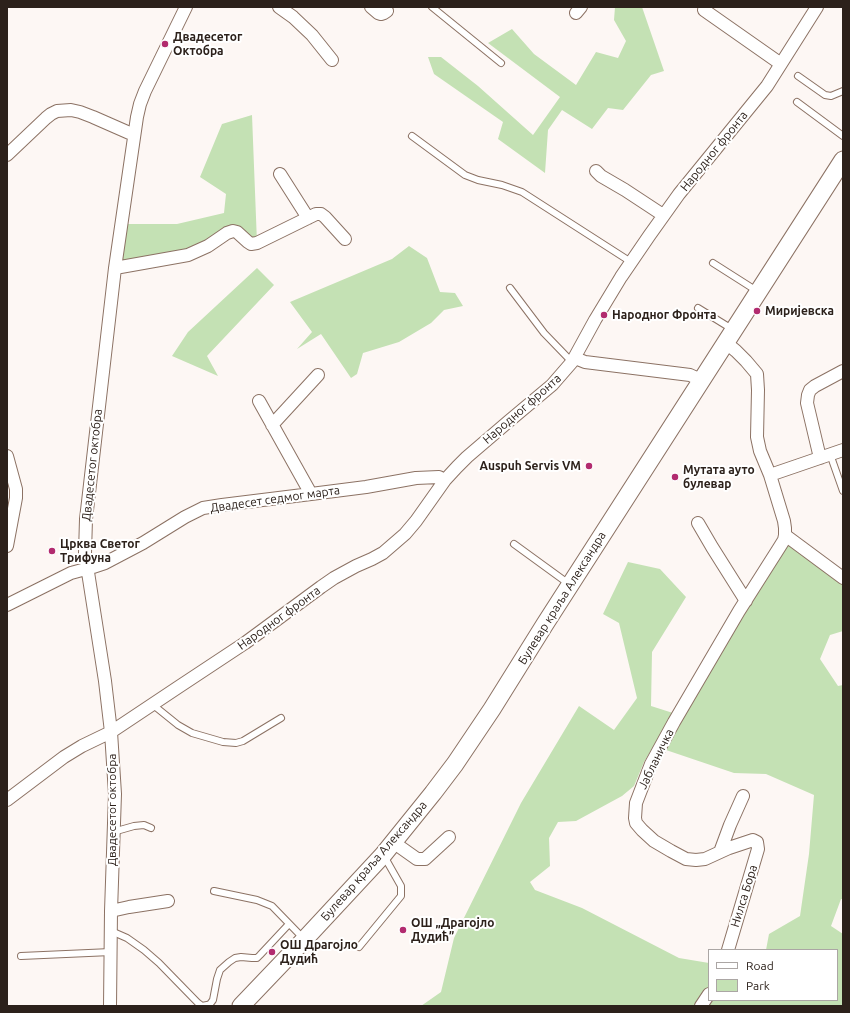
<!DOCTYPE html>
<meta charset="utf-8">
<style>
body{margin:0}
#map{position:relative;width:850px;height:1013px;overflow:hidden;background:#fdf7f4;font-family:Ubuntu,sans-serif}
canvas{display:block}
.frame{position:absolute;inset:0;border:8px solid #2c211b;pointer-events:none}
.legend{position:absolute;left:708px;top:949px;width:130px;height:52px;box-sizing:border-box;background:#fff;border:1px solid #aba6a4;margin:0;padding:5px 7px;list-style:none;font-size:12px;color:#2c211b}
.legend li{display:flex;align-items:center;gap:8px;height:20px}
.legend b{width:20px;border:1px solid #aba6a4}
</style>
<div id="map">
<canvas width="850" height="1013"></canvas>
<div class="frame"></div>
<ul class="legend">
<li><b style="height:5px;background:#fff"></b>Road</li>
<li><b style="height:11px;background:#c4e1b4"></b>Park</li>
</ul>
</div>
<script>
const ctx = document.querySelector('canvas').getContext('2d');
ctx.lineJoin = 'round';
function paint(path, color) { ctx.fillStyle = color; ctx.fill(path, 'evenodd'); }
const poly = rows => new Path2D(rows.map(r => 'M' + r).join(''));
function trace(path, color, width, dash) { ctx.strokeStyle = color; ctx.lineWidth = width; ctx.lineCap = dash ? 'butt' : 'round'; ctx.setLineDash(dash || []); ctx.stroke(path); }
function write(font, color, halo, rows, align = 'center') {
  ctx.font = font + ' Ubuntu,sans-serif'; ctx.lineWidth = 4; ctx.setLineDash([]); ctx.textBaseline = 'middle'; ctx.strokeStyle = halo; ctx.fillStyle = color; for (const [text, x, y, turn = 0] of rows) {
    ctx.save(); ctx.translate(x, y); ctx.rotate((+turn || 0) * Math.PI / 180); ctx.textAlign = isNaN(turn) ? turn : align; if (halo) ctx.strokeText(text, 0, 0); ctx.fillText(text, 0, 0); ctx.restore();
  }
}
paint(poly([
 [615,7,642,7,664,71,651,75,623,110,608,108,592,129,562,110,548,130,545,173,498,139,503,122,434,74,428,57,441,57,478,86,533,135,560,97,488,43,512,29,534,54,576,85,596,52,618,58,626,41,614,20],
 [252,115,257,243,237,232,208,246,115,268,121,224,177,224,224,213,226,194,200,177,222,124],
 [409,246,427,258,440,292,455,293,463,306,444,310,431,323,399,342,363,353,357,374,351,378,321,334,297,349,312,332,290,302,392,259],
 [257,268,274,285,207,356,218,376,172,356,188,332],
 [787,544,843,585,843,631,830,635,820,659,838,686,843,685,843,899,841,899,831,926,843,934,843,1006,421,1006,441,992,454,938,521,803,579,706,614,730,637,698,619,623,603,614,628,562,660,569,686,597,652,652,651,706,673,713,644,762,634,786,622,796,576,821,558,822,549,838,550,866,530,882,535,890,582,908,679,958,709,963,709,1000,837,1000,837,950,766,950,769,934,800,916,809,854,814,795,766,774,734,773,666,750,699,690]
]), '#c4e1b4');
const service = poly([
 [432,7,501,63],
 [798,76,825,95,831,96,843,91],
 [797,102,843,136],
 [412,136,465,175,478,180,502,185,522,192,631,262],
 [713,263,757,291],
 [510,288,544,333,572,362],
 [698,308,732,329],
 [830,454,843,491],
 [514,544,569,584],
 [152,704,178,725,192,733,223,742,236,743,243,741,281,718],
 [113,832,134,826,144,825,151,828],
 [214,891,257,900,272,906,303,938],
 [111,931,127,938,144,950,159,963,198,1003,202,1006,207,1005,210,1004,213,1000,217,979,220,970,229,962,235,958,241,957,252,958,257,958,260,955,289,924],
 [359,947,401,896,401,886,384,856],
 [21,956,111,952]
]);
const minor = poly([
 [279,7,293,17,312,35,332,60],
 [371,7,378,13,381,14,384,13,387,11],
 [704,10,781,64],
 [576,13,581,7],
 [7,155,46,118,51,114,57,111,71,110,80,112,93,117,134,135],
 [596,171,601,176,625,190,663,215],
 [280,174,308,218],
 [115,268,188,255,208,246,227,233,233,231,237,232,248,242,251,244,257,243,316,214,321,214,325,217,345,239],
 [725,342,736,351,746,361,757,374,758,390,757,437,760,451,770,475,784,521,785,528,785,535,843,578],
 [575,358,585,362,690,375,701,380],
 [259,401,311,494],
 [272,425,318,375],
 [7,456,16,489,16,498,7,546],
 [820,458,807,403,808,395,810,390,815,386,843,371],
 [770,475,843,450],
 [698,523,712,547,746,601],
 [7,605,71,573,93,567,105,563,143,543,185,517,203,508,222,505,311,494,366,487,416,478,439,477,445,480],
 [7,800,64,757,82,746,111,732,177,688,245,643,321,587,334,578,356,566,372,559,383,553,405,534,416,521,445,480,457,467,467,457,509,421,552,385,572,362,595,320,621,277,649,236,679,194,767,86,817,7],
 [393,842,417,859,425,859,449,837],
 [720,852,730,825,743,796],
 [111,911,129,907,168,901],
 [728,950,758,849,757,842,753,840,729,848,705,859,696,860,686,859,671,851,654,841,642,830,636,823,635,818,636,803,651,764,674,722,739,611,779,548,784,540,785,535],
 [110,1006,111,911,115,794,111,732,105,681,85,553,86,519,115,268,137,117,140,104,145,91,186,7],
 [701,1006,709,994]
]);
const secondary = poly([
 [241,1006,304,940,383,855,433,793,455,764,492,709,545,624,843,160]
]);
trace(service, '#8c7264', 8);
trace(minor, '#8c7264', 14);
trace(secondary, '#8c7264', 19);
trace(service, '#fff', 6);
trace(minor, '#fff', 12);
trace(secondary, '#fff', 17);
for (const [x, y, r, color] of [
 [165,44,4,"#b22b6f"],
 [757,311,4,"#b22b6f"],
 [604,315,4,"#b22b6f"],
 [589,466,4,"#b22b6f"],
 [675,477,4,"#b22b6f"],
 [52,551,4,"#b22b6f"],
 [403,930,4,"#b22b6f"],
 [272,952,4,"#b22b6f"]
]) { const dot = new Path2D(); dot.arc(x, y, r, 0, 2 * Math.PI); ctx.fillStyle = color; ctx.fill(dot); trace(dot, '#fff', 1.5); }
write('bold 12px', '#2c211b', '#fff', [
 ["Двадесетог",173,37],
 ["Октобра",173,51],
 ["Миријевска",765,311],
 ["Народног Фронта",612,315],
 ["Auspuh Servis VM",581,466,"right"],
 ["Мутата ауто",683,470],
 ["булевар",683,484],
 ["Црква Светог",60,544],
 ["Трифуна",60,558],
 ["ОШ „Драгојло",411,923],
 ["Дудић”",411,937],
 ["ОШ Драгојло",280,945],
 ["Дудић",280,959]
], 'left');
write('12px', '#2c211b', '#fff', [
 ["Народног фронта",714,151,-51],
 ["Народног фронта",522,409,-41],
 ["Двадесетог октобра",92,465,-84],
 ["Двадесет седмог марта",275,499,-8],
 ["Булевар краља Александра",562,598,-58],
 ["Народног фронта",279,618,-36],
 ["Јабланичка",656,759,-64],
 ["Двадесетог октобра",112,810,-90],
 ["Булевар краља Александра",374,861,-49],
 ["Нилса Бора",744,896,-73]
]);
</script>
